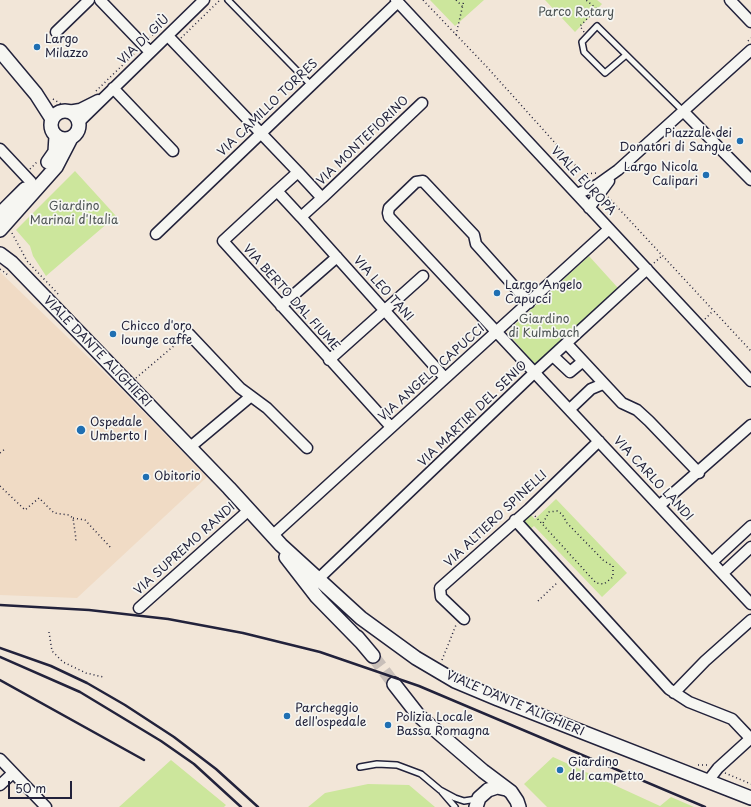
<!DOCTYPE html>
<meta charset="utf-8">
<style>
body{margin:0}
#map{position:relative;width:751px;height:807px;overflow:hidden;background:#f2e6d8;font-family:"Playpen Sans",sans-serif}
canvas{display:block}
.scale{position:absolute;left:8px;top:781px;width:64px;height:18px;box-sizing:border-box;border:2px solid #22223b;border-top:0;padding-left:5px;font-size:12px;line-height:14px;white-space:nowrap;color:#22223b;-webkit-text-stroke:3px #f6f6f2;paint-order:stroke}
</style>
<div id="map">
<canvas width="751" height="807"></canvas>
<div class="scale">50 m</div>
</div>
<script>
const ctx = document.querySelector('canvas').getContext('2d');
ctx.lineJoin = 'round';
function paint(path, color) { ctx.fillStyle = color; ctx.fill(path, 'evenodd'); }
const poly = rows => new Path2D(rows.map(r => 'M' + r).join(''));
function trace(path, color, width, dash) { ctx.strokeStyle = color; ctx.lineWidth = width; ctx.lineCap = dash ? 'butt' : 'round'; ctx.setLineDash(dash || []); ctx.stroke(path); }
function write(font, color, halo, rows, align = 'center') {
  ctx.font = font + ' "Playpen Sans",sans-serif'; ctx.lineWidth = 3.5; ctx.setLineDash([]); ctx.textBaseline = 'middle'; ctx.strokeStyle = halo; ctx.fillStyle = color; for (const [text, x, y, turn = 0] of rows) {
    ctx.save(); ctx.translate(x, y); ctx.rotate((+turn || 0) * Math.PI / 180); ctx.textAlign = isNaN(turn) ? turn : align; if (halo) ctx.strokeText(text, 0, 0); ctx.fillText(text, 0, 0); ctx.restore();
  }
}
paint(poly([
 [0,272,115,383,207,477,77,598,0,595]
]), '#f0dbc5');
paint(poly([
 [430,0,484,0,455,26],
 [545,0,597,0,602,4,575,32],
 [75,171,116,216,46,276,33,256,30,246,16,230],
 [589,256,618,288,536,366,507,332],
 [556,499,627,573,602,597,534,526,529,530,522,522,530,514,535,519],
 [553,757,660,806,671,797,694,807,547,807,524,784],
 [171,760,226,805,224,807,119,807],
 [368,784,409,785,435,807,308,807,325,793]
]), '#cce69c');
trace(poly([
 [373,656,394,684]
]), '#c8bfb9', 13, [13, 6]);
const lane = poly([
 [228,0,311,85],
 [626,55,605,73,584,52,582,42,597,26,683,111],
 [360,767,377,764,397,765,421,774,440,790,455,798,464,801,477,799],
 [442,792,455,807]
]);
const street = poly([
 [100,0,150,52],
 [396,0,751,381],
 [730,0,751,22],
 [56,32,89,0],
 [168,36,298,172],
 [113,88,173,151],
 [68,111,80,109,98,100],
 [683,111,751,180],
 [79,122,204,0],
 [0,149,31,182],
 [277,191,223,241,391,427],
 [577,194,597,185,618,170,751,50],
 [322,198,298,172,277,191,301,217,322,198,422,103],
 [589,208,609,181],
 [301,217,445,378],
 [156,234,398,2],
 [529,303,476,244,474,235,423,181,416,182,389,208,388,213,389,217,751,604],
 [281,306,337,257],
 [189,334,240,388,267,408,307,448],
 [567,344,622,403,637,410,649,421,699,473],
 [553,356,570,372,582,362],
 [329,360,423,276],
 [570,409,591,389,603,384],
 [189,448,250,397],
 [660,505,751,425],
 [515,520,669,689,689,702,732,719,750,738],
 [272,536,609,229],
 [712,562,751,526],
 [723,573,751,547],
 [314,583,535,372,647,269],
 [139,608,249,510],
 [464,619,441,597,440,588,529,509,599,441],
 [674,693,705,661,751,620],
 [0,759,46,807],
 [708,781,718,768,751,738],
 [0,785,13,773]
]);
const secondary = poly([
 [0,51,36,94,52,119],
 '51 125a14 14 0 1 1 28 0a14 14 0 1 1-28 0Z',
 [48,162,55,152,56,136],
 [0,214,25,189],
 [0,230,56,167,71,138],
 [0,254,12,263,229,488,281,545,361,618,416,658,455,681,498,699,751,798],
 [286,557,317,597,362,643],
 [357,637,373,656],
 [394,684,419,716,483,771,511,792,517,801,519,807],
 [476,807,479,798,488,790,497,787,506,789]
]);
trace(lane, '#22223b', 8);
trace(street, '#22223b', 13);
trace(secondary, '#22223b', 16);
trace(poly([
 [423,0,486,66,583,174,590,179],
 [456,0,463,7],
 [584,32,580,26,597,9,586,0],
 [456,35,464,0],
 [149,38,155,33],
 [181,38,220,0],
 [748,41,751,38],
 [96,91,136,52],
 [53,99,61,104],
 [81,135,86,129],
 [30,169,37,162],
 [583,174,597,173],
 [608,197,751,351],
 [12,233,27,261,60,296],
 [654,263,663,255],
 [0,269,8,275],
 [705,319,713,311],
 [136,378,182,339],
 [0,453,5,449],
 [0,486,25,510,39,498,54,513,69,515,73,518,76,539,75,543],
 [535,516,596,583,604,584,613,577,613,566,604,561,567,523,562,514,557,511,549,512,543,523],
 [73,518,85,520,112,549],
 [538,601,558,582],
 [49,632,52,651,63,662,86,673,103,677],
 [442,660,456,625],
 [698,765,709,765],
 [725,773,751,784]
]), '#22223b', 1.5, [1, 3]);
trace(lane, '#f6f6f2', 5);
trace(street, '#f6f6f2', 10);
trace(secondary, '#f6f6f2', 13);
trace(poly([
 [0,605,89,610,168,619,243,633,320,652,419,686,705,807],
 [0,648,51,666,87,683,125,705,174,737,216,769,258,807],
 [0,657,80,692,161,741,194,764,241,807],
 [0,680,144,760]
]), '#22223b', 2.5);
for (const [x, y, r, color] of [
 [37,47,4,"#1f6fb2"],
 [740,141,4,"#1f6fb2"],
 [706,175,4,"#1f6fb2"],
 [497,293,4,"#1f6fb2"],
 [113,334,4,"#1f6fb2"],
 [81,430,5,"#1f6fb2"],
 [146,477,4,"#1f6fb2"],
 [287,716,4,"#1f6fb2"],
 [388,725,4,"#1f6fb2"],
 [560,770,4,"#1f6fb2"]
]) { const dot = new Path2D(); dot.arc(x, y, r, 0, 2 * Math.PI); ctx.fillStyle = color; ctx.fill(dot); trace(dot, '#f6f6f2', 1.5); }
write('12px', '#4c5353', '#f6f6f2', [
 ["Parco Rotary",576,13],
 ["Giardino",74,207],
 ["Marinai d'Italia",74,221],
 ["Giardino",544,320],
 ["di Kulmbach",544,334]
]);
write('12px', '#22223b', '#f6f6f2', [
 ["Largo",45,40],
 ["Milazzo",45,54],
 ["Piazzale dei",732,134,"right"],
 ["Donatori di Sangue",732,148,"right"],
 ["Largo Nicola",698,168,"right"],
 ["Calipari",698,182,"right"],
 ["Largo Angelo",505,286],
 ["Capucci",505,300],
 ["Chicco d'oro",121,327],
 ["lounge caffe",121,341],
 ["Ospedale",90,423],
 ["Umberto I",90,437],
 ["Obitorio",154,477],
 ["Parcheggio",295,709],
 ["dell'ospedale",295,723],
 ["Polizia Locale",396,718],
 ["Bassa Romagna",396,732],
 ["Giardino",568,763],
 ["del campetto",568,777]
], 'left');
write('12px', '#22223b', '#f6f6f2', [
 ["VIA DI GIÙ",144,40,-44],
 ["VIA CAMILLO TORRES",268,108,-44],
 ["VIA MONTEFIORINO",363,141,-44],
 ["VIALE EUROPA",583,181,47],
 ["VIA LEO TANI",383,289,48],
 ["VIA BERTO DAL FIUME",291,298,48],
 ["VIALE DANTE ALIGHIERI",97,352,46],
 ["VIA ANGELO CAPUCCI",432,373,-42],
 ["VIA MARTIRI DEL SENIO",473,414,-44],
 ["VIA CARLO LANDI",653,479,47],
 ["VIA ALTIERO SPINELLI",496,519,-43],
 ["VIA SUPREMO RANDI",185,549,-42],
 ["VIALE DANTE ALIGHIERI",515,704,23]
]);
</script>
